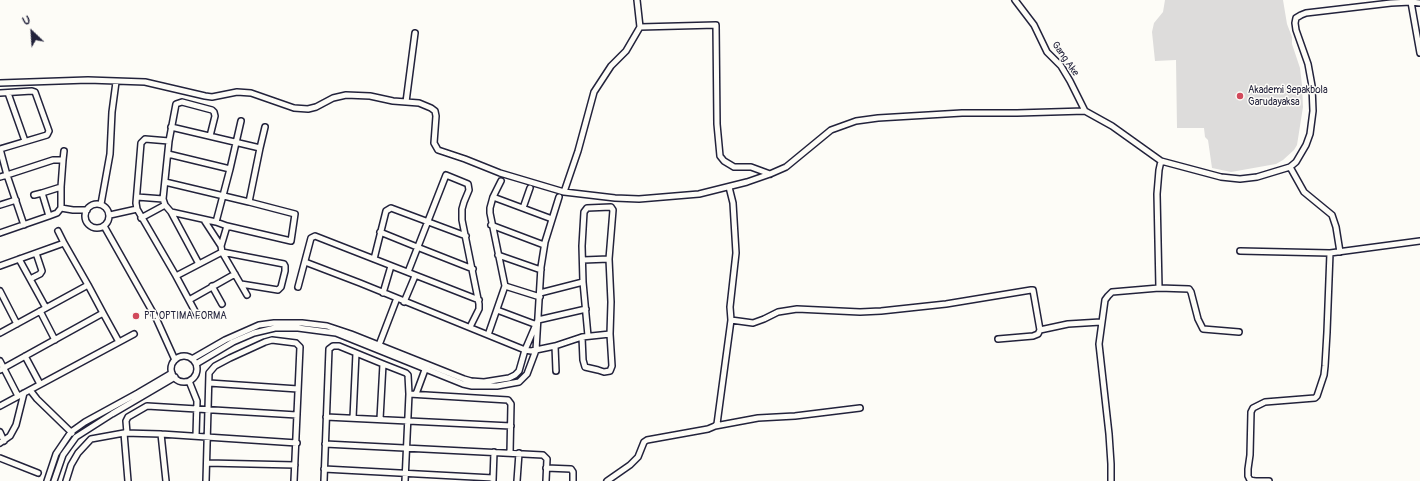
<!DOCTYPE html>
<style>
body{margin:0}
#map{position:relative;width:1420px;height:481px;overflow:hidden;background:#fdfcf7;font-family:Pangolin,sans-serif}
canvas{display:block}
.north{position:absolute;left:12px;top:12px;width:40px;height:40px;-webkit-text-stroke:3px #fdfcf7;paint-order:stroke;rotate:335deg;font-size:11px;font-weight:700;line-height:16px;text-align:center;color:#22223b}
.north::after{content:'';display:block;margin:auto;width:14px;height:18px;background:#22223b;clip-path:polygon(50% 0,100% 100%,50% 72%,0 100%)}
</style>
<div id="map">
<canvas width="1420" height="481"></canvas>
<div class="north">U</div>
</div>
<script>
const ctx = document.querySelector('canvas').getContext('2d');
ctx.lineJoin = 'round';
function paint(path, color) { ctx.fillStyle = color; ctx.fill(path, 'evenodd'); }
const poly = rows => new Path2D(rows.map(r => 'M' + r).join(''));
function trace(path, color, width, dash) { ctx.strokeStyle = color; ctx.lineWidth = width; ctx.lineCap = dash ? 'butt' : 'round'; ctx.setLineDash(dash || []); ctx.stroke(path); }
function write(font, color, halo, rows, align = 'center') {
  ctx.font = font + ' Pangolin,sans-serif'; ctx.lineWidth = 3; ctx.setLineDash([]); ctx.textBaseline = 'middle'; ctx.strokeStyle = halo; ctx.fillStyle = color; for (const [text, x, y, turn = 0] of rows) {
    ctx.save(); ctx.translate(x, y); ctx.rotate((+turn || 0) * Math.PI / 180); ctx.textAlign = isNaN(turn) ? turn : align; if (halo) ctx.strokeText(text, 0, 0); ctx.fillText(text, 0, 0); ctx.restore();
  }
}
paint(poly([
 [1165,0,1283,0,1287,24,1292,37,1292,44,1300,68,1302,85,1303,107,1297,145,1294,150,1283,160,1276,164,1231,172,1212,168,1208,140,1205,137,1204,128,1177,128,1176,60,1155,61,1152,32,1154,23,1163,12]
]), '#dddcdb');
const minor = poly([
 [1015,0,1034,25,1047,52,1061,66,1070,81,1085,111],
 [1420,3,1411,2,1420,53],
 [640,27,716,25,717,124,720,156,724,161,734,167,751,167,770,174],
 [0,83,88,80,145,82,205,96,212,97,237,92,251,93,294,108,308,109,316,107,333,98,346,95,370,96,393,101,419,103,431,108,435,111,436,116,434,143,438,150,465,159,500,173,564,192,615,198,639,199,699,194,747,182,770,174,786,167,831,130,856,121,878,118,962,113,1017,113,1085,111,1112,126,1161,161,1221,177,1240,179,1257,177,1290,167,1296,162,1306,145,1310,134,1313,111,1312,86,1308,64,1296,30,1295,23,1296,18,1301,15,1306,13,1391,3,1411,2,1410,0],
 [0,93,32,91,35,92,49,131,47,135,0,149],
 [8,93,25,141],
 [406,102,415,33],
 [260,148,265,127],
 [0,149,7,175,0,177],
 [168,154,230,169,241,121],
 [63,160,64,151],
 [1161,161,1159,170,1157,194,1159,288,1189,289,1191,292,1198,319,1203,329,1239,332],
 [1290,167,1304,192,1332,215,1336,227,1340,252],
 [165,182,249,202,260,148,171,127],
 [564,192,578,151,594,92,611,66,626,51,640,27,637,0],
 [42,193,61,187],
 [137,197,163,199],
 [493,197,552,219],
 '85 216a12 12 0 1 1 24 0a12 12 0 1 1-24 0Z',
 [101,204,110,154,112,112,116,82],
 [0,205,16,200],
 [165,205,171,212,216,222,230,169],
 [523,208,530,188],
 [137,209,136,203,141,143,145,139,169,141],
 [171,212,199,264,176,276],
 [110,215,137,209,176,276,197,315],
 [49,216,57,213,61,208,73,210,87,210],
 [141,218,165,205,163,199,169,141,176,104,182,102,212,110,214,112,215,116,210,136],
 [216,222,227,226,221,246],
 [24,225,7,175,53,160,63,160,61,187,61,208],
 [491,225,544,245],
 [104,226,156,318,175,360],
 [227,226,291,241,295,214,249,202],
 [58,231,64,243],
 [380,232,417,247,473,269],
 [0,233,49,216,42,193,34,195],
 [1240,251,1330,253],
 [222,252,284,264,285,266,285,271,281,287,278,290,241,284],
 [222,252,247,295],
 [498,255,541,270],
 [19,259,46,308],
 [374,259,386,211,391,208,466,236],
 [583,260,609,259],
 [305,262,360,283,525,350,531,351,555,346,582,337,610,334],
 [199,264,222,252,221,246,204,220],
 [0,266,64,243,88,285,0,333],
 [408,272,446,175,468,184,469,190,464,202,462,209,462,220,479,304,479,309,470,327],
 [30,279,40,274,42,271,36,253],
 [212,286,222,304],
 [505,286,540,297],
 [298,287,311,238,315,236,479,300],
 [0,291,17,324],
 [383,293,391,266],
 [540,293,583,282],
 [189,300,235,274],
 [404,302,415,276],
 [497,310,537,325],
 [40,311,55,340],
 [103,313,119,342],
 [538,320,586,309],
 [731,320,753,323,764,319,778,312,797,309,860,312,881,311,946,304,1031,290,1033,290,1040,330,1068,324,1101,322],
 [488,335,505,286,490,213,490,208,493,197,501,181],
 [582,337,583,360,585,367,598,370,604,372,610,371,612,366,610,334,611,302,609,259,613,210,611,207,587,208,584,212,582,246,583,282,588,336],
 [998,339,1033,336,1038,334,1040,330],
 [379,345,397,298],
 [555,346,556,371],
 [25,356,40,384],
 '171 369a13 13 0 1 1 26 0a13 13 0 1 1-26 0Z',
 [192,359,225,340,259,325,274,323,302,323,327,326,351,334,464,379,471,381,484,382,509,378,515,375,519,371,525,350,537,322],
 [0,361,18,396],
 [196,364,233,342,254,333,275,328,298,328,336,333,463,384,472,386,497,386,519,382,527,374,536,350,541,267,545,242,559,197],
 [0,370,103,313,88,285],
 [189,381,197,401,196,436],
 [209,383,298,389],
 [30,390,37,399,72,433],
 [409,394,508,400,511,404,510,453],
 [416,394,426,367],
 [0,406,134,334],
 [326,417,511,426],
 [353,418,356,353],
 [380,419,383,364],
 [715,426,758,418,795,416,860,408],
 [0,432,4,441],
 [124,433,128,481],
 [127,433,126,421,128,417,147,406,297,415],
 [161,434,166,481],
 [0,443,10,436,16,425,24,393],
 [325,444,543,455,547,459,546,481],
 [0,458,38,473],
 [207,463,295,465],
 [546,468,571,469,573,472,573,481],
 [324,469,493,478],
 [493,480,494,452],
 [47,481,56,454,71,432,85,422,138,393,172,373],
 [54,481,63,455,76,437,112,414,175,377],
 [66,481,71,465,78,453,91,439,124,433,161,434,297,443],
 [206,481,209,373,215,366,230,358,265,342,272,340,296,343,300,347,294,481],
 [324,481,329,349,333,346,339,346,383,364,406,373,408,375,409,394,405,481],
 [517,481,519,453],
 [607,481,630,465,638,457,644,442,647,440,708,429,715,426,717,424,731,320,730,307,736,253,733,203,729,187],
 [1111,481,1111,464,1109,434,1099,344,1105,300,1108,296,1112,292,1159,288],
 [1255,481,1250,480,1248,476,1248,469,1250,455,1251,412,1253,408,1265,402,1315,398,1317,396,1324,375,1325,366,1327,332,1330,253,1420,241],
 [1256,481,1269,481]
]);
trace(minor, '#22223b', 8);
trace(minor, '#fdfcf7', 5);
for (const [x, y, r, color] of [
 [1240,96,4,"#d1495b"],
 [136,316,4,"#d1495b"]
]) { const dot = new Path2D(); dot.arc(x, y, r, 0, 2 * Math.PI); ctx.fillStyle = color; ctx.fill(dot); trace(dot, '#fdfcf7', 1.5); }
write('10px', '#22223b', '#fdfcf7', [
 ["Gang Ake",1065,59,55]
]);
write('10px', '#22223b', '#fdfcf7', [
 ["Akademi Sepakbola",1248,90],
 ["Garudayaksa",1248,102],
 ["PT. OPTIMA FORMA",144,316]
], 'left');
</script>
